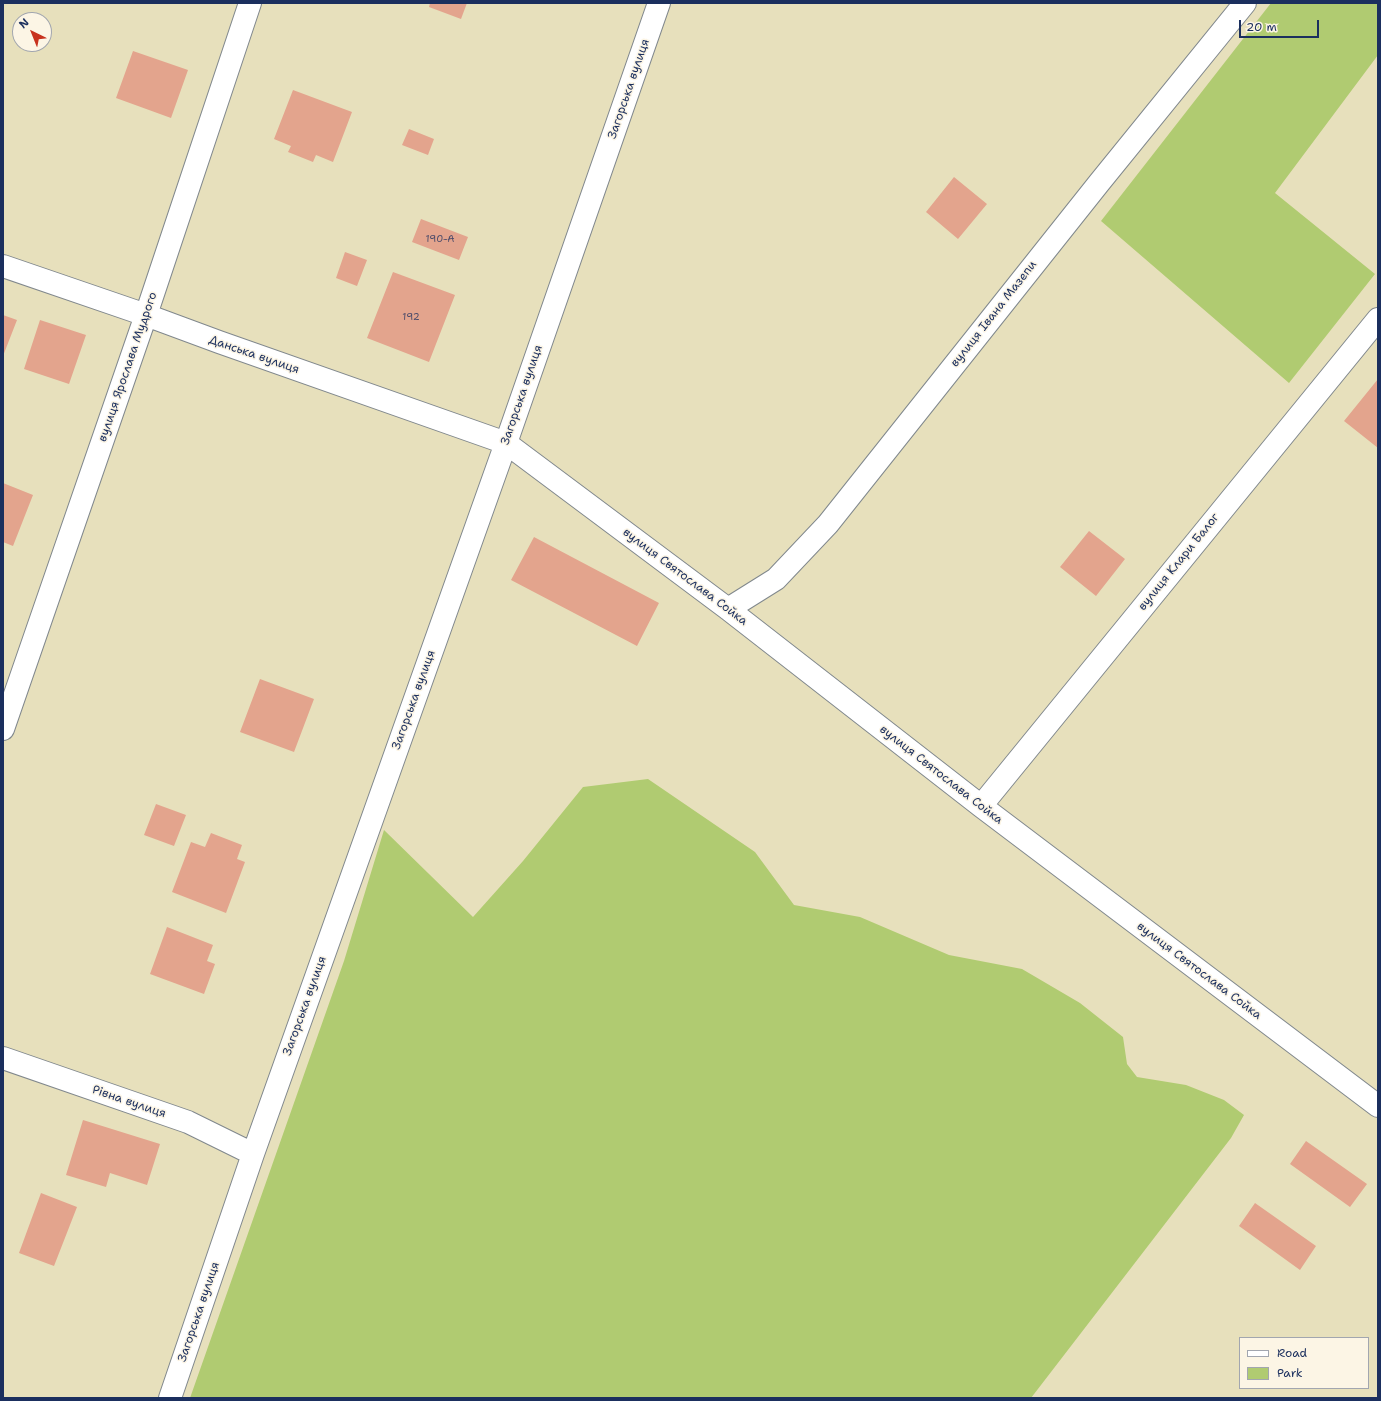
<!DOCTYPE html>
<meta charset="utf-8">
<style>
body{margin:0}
#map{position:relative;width:1381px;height:1401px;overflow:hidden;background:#e7e0bc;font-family:"Shantell Sans",sans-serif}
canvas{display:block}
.frame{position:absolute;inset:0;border:4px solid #1b2f5e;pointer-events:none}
.legend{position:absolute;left:1239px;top:1337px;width:130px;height:52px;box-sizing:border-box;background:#fcf5e5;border:1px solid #a2a6af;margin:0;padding:5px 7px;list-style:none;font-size:12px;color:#1b2f5e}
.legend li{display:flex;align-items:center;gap:8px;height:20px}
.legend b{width:20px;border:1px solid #a2a6af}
.north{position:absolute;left:12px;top:12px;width:40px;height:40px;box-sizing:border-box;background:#fcf5e5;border:1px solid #a2a6af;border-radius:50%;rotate:317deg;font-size:11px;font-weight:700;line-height:16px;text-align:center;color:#1b2f5e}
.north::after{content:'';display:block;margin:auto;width:14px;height:18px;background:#c8321e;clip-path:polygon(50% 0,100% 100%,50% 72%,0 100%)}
.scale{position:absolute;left:1239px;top:20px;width:80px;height:18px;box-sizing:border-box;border:2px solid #1b2f5e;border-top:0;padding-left:5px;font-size:12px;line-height:14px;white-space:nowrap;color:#1b2f5e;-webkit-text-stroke:3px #fcf5e5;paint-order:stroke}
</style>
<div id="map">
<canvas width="1381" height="1401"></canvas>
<div class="frame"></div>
<ul class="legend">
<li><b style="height:5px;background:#fff"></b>Road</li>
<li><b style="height:11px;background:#b0cb71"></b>Park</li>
</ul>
<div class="north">N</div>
<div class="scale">20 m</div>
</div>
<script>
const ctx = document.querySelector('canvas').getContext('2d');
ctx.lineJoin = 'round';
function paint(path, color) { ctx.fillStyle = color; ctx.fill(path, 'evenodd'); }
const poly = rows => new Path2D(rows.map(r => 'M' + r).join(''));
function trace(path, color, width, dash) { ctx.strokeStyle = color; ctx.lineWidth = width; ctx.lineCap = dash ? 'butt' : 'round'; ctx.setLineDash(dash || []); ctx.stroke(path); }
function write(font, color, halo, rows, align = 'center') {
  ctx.font = font + ' "Shantell Sans",sans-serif'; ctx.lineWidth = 3; ctx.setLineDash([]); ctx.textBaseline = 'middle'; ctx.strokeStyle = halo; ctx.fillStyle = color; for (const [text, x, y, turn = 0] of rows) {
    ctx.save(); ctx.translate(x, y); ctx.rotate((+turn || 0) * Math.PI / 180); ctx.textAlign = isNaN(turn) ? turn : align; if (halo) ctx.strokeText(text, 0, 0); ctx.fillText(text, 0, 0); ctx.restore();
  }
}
paint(poly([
 [1271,3,1378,3,1378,55,1275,193,1375,274,1289,383,1101,221],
 [648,779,755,852,794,905,860,917,949,955,1022,969,1080,1003,1123,1037,1127,1064,1137,1077,1186,1085,1224,1100,1244,1115,1231,1138,1031,1398,190,1398,344,961,384,830,473,917,523,861,583,787]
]), '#b0cb71');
paint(poly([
 [430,3,467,3,461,19,429,7],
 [133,51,188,70,171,118,116,98],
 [293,90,352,112,333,162,316,155,313,162,288,152,291,146,274,139],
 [409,129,434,139,428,155,402,145],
 [954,177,987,204,958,239,926,212],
 [421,219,468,237,459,260,412,242],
 [345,252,367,260,357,286,336,278],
 [393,272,455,295,429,362,367,338],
 [3,315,17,320,3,356],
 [40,320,86,335,69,384,24,369],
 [1378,379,1378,448,1344,421],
 [3,483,33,495,13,546,3,542],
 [1089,531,1125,559,1096,596,1060,567],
 [534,537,659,603,637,646,511,580],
 [260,679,314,699,294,752,240,732],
 [156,804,186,815,174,846,144,835],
 [211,833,242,845,237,859,245,862,226,913,172,892,191,842,205,847],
 [167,927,213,945,207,961,215,964,204,994,150,974],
 [83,1120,160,1144,147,1185,110,1173,106,1187,66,1175],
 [1306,1141,1367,1184,1350,1207,1290,1164],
 [41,1193,77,1207,54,1266,19,1253],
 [1255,1203,1316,1246,1300,1270,1239,1226]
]), '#e3a48d');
const minor = poly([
 [3,266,146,315,219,342,506,443,728,609,981,806,1378,1106],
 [728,609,776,579,828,524,1099,183,1245,3],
 [3,729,146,315,250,3],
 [981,806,1378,319],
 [3,1058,188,1122,253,1154],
 [170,1398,253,1154,506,443,659,3]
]);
trace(minor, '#81888d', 24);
trace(minor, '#fff', 22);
write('10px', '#4d4c6a', null, [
 ["190-А",440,239],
 ["192",411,317]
]);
write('12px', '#1b2f5e', '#fcf5e5', [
 ["Загорська вулиця",629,89,-71],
 ["вулиця Івана Мазепи",994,314,-52],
 ["Данська вулиця",254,355,19],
 ["вулиця Ярослава Мудрого",128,367,-71],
 ["Загорська вулиця",522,395,-71],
 ["вулиця Клари Балог",1179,562,-51],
 ["вулиця Святослава Сойка",685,577,37],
 ["Загорська вулиця",414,700,-70],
 ["вулиця Святослава Сойка",941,775,38],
 ["вулиця Святослава Сойка",1199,971,37],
 ["Загорська вулиця",305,1006,-70],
 ["Рівна вулиця",129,1102,19],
 ["Загорська вулиця",199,1312,-71]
]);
</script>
